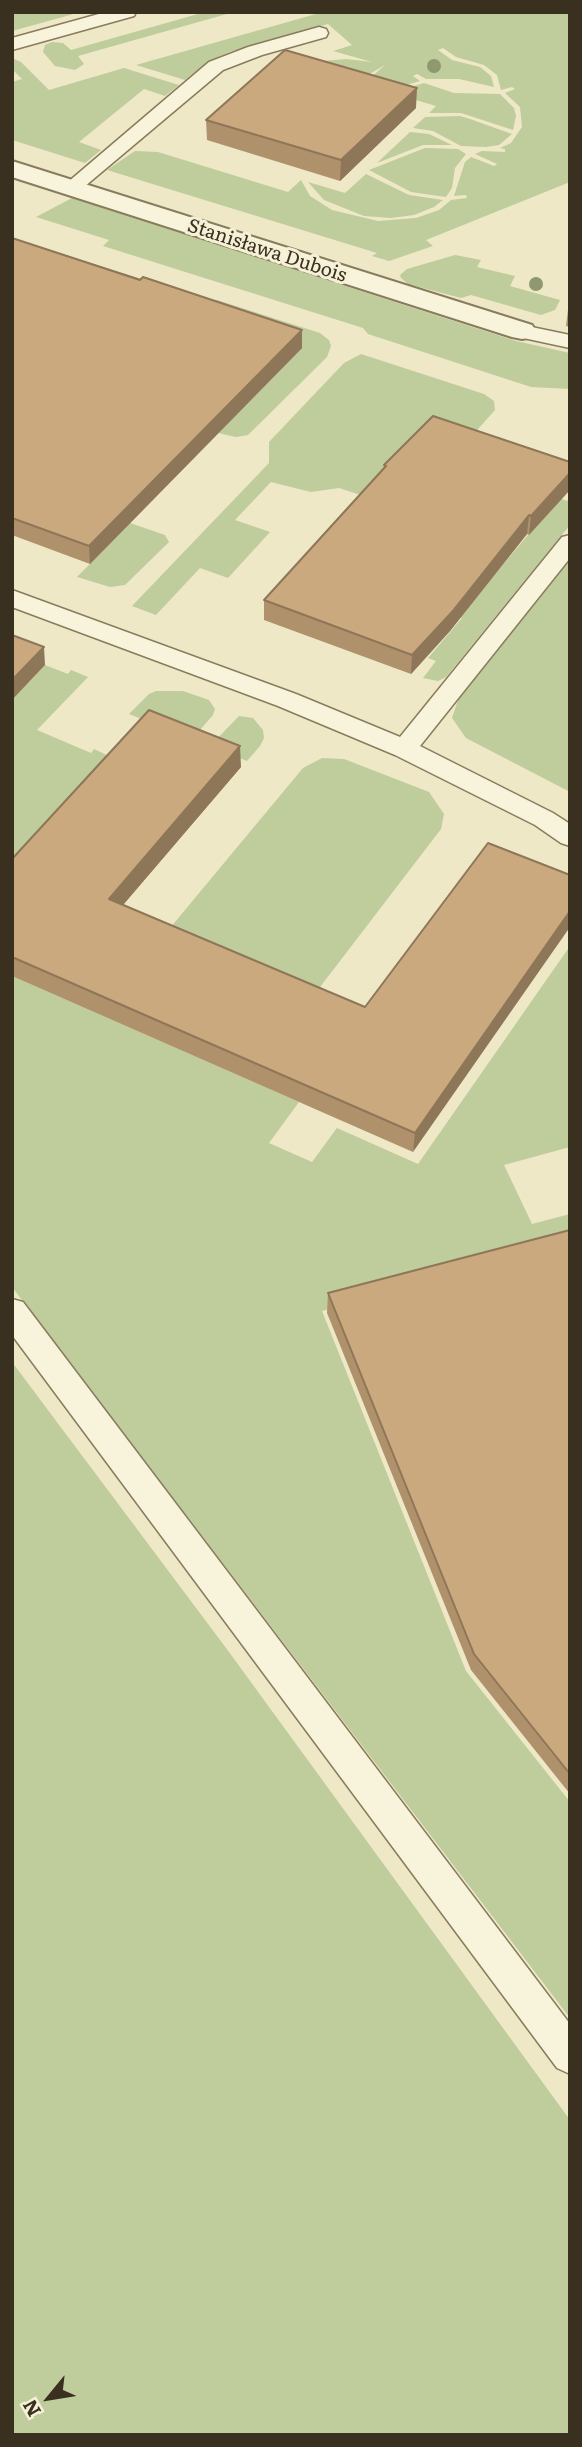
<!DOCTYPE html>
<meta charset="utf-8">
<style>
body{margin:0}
#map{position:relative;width:582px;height:2447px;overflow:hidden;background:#eee8c7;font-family:Literata,serif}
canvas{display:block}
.frame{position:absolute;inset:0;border:14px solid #3a3020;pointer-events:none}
.north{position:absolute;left:14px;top:2363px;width:70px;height:70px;-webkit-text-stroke:5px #f5f1d7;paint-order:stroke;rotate:240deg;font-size:19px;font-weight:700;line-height:28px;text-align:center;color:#3a3020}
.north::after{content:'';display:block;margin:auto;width:24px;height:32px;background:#3a3020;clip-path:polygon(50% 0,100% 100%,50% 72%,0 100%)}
</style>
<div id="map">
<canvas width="582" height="2447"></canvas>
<div class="frame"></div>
<div class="north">N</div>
</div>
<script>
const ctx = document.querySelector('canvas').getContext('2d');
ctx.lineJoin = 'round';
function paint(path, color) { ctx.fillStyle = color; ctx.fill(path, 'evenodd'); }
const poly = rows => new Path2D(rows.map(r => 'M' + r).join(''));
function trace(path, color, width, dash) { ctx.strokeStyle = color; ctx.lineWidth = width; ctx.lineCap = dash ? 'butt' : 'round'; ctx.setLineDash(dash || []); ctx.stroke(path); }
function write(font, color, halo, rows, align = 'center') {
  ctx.font = font + ' Literata,serif'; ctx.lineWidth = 6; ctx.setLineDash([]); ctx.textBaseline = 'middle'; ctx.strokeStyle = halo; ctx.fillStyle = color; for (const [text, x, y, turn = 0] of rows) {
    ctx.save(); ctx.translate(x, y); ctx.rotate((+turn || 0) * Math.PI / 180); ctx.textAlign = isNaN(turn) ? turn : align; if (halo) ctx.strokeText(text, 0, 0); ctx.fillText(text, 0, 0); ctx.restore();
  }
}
paint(poly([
 [12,12,81,12,12,31],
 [205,12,234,12,78,56,84,64,75,70,55,66,43,52,45,45,52,42,63,43,71,50],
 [323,12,570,12,570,182,426,240,433,246,389,261,372,256,377,253,107,170,135,151,158,152,288,192,301,180,310,196,332,210,378,221,416,218,439,210,451,200,467,198,466,195,454,196,465,162,471,157,494,166,497,164,475,154,482,151,505,152,505,149,500,148,511,143,522,127,520,107,505,93,515,89,512,87,501,90,497,75,484,65,456,57,443,48,438,50,452,60,480,67,491,76,494,87,459,79,426,79,417,74,413,76,420,81,406,85,370,78,385,65,366,76,312,62,346,59,372,62,333,51,352,45,328,24,229,52,207,62,185,80,136,65],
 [12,58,21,62,49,90,124,68,179,85,165,96,144,89,79,142,101,150,85,163,12,140,12,82,22,79,12,69],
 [424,83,454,93,500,94,514,108,516,116,513,130,461,113,429,113,436,106,392,93],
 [460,116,470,119,512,134,499,145,486,147,461,146,433,131,413,128,425,117],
 [410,132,429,134,452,145,423,145,377,163],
 [425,148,458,149,466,154,455,168,452,188,446,197,411,192,369,170],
 [366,174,409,195,443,200,434,207,414,215,391,218,364,216,324,200,308,182,345,193],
 [72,198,516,341,570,353,570,389,531,387,368,334,363,328,103,246,109,240,36,217],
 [455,255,481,260,477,267,515,276,510,286,560,300,555,310,541,315,471,295,461,298,408,284,401,278,400,275,407,269],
 [206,299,217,300,320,333,329,340,331,346,327,357,248,435,236,437,218,433,302,348],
 [361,354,484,394,494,401,495,410,463,446,373,499,339,488,311,492,271,482,235,520,270,532,228,578,200,568,156,615,132,606,269,463,269,442,344,363],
 [570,496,570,525,446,677,438,681,423,678,436,661,428,658,462,618,459,617,559,498,567,501],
 [130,523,165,535,169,542,125,585,110,587,77,577],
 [570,560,570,792,466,738,452,718,458,700],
 [45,665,68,674,71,670,88,677,37,730,91,753,94,749,111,757,12,883,12,700],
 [156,691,183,691,209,700,215,709,213,715,192,739,129,714,149,694],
 [239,716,253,718,263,730,264,738,260,746,247,761,210,746],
 [322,758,344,759,429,792,444,814,441,829,317,991,170,928,303,768],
 [570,946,570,1147,504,1165,532,1224,570,1214,570,1236,531,1255,322,1311,466,1671,570,1802,570,2018,12,1287,12,976,299,1102,269,1143,312,1162,337,1128,418,1164],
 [12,1362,229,1652,570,2120,570,2435,12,2435]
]), '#bfcc9b');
const lane = poly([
 [106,12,136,12,134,16,12,50,12,38,106,12],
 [319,27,326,29,328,33,326,37,262,55,223,70,78,192,64,192,61,188,209,62,248,47,319,27],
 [522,325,570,335,570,348,514,336,511,331,514,326,522,325],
 [570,535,570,558,420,746,553,813,570,824,570,846,561,843,535,825,395,755,278,706,12,607,12,590,296,694,400,737,562,537,570,535],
 [12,1299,23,1302,570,2024,570,2074,557,2068,12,1335,12,1299]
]);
const street = poly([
 [12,161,532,325,536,331,532,337,522,339,512,337,12,177,12,161]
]);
trace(lane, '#897b5d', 3);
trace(street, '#897b5d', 4);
paint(lane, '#f8f4db');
paint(street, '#f8f4db');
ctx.fillStyle = '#90986f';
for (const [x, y] of [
 [434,66],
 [536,284]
]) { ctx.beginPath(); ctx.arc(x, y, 7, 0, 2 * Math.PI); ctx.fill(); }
paint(poly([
 [416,108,340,181,207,140,206,120],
 [12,238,302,330,302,348,90,564,12,535],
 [570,306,570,327,566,326,568,310],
 [570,462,529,535,527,534,450,631,411,674,264,620,264,600,384,469,384,465],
 [241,767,123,905,365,1007,488,843,413,1152,12,976,12,859],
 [570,1230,570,1794,471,1670,327,1313,328,1293]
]), '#af916c');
paint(poly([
 [417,88,416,108,340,181,341,160],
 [302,330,302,348,90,564,89,546],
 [570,473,570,490,529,535,531,516],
 [529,515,527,534,450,631,411,674,412,655],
 [44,647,45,665,12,700,12,680],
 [240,746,241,767,111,919,109,899],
 [570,911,570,927,413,1152,415,1133]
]), '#8e7658');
const building = poly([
 [285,50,417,88,341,160,206,120,285,50],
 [12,238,140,280,143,277,302,330,89,546,12,518,12,238],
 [433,416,570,462,570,473,531,516,529,515,452,612,412,655,264,600,386,466,384,465,433,416],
 [12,635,44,647,12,680,12,635],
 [149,710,240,746,109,899,365,1007,488,843,570,875,570,911,415,1133,12,957,12,859,149,710],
 [570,1230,570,1774,474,1654,328,1293,570,1230]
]);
paint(building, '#cba97e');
trace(building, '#8e7658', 2);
write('19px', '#3a3020', '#f5f1d7', [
 ["Stanisława Dubois",267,251,18]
]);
</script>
